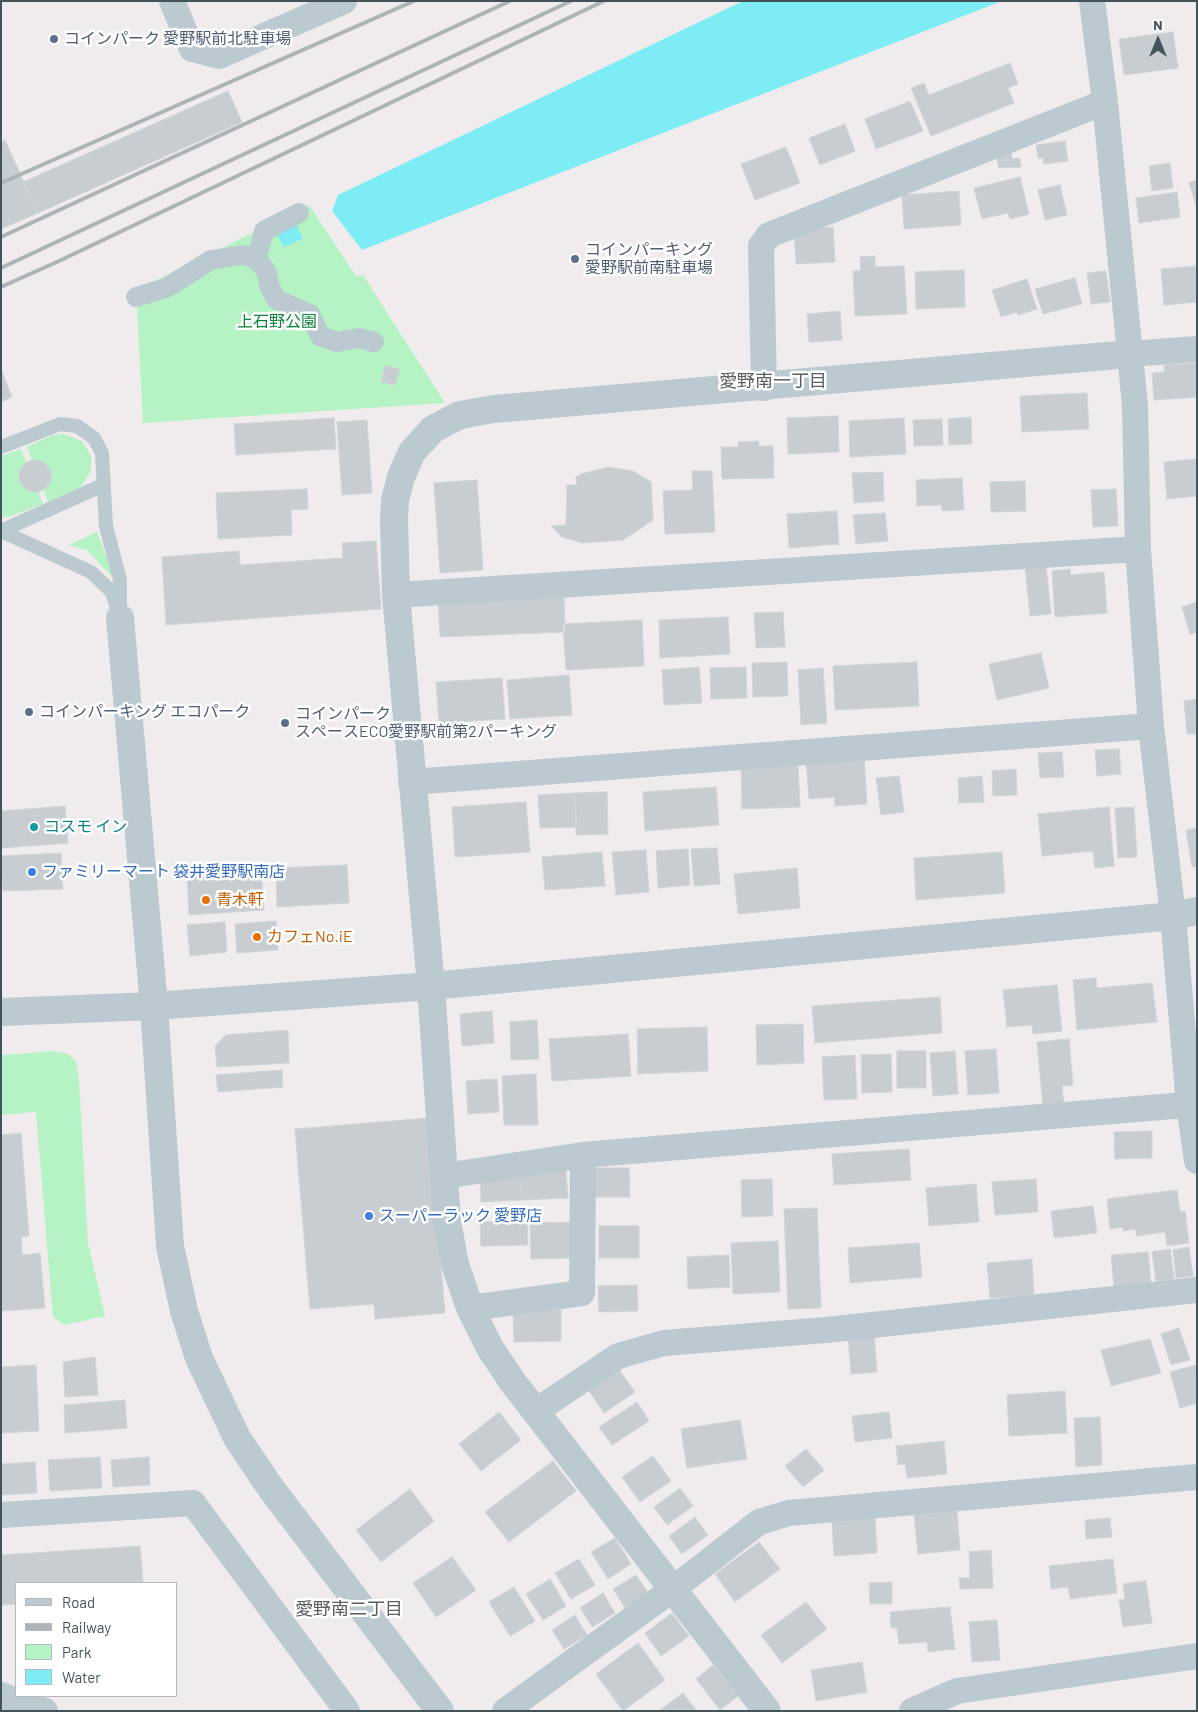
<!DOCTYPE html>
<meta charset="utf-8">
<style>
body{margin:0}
#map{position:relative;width:1198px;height:1712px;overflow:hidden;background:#f0eced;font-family:Barlow,sans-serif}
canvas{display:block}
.frame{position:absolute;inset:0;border:2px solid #43535c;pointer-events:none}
.legend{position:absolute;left:15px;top:1582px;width:162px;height:115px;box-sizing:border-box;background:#fff;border:1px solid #b4babe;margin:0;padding:6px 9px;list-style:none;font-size:15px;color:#43535c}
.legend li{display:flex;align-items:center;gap:10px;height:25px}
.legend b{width:25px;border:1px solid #b4babe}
.north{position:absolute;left:1133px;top:15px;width:50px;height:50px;-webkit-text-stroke:4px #fff;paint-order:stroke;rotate:0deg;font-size:14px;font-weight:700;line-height:20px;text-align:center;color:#43535c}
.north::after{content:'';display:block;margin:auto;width:18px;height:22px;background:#43535c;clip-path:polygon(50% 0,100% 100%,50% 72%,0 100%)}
</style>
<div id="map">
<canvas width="1198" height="1712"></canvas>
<div class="frame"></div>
<ul class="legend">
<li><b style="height:6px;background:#bbcad1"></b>Road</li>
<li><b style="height:6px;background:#aeb3b8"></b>Railway</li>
<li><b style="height:14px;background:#b5f3c5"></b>Park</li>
<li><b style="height:14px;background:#7decf5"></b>Water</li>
</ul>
<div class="north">N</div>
</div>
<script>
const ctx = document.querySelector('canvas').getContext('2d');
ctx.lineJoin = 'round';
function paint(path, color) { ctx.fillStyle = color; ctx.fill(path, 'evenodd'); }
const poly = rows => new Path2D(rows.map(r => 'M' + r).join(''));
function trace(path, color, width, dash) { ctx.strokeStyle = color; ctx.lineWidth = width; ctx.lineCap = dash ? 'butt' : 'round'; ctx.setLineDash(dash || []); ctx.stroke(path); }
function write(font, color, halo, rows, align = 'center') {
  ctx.font = font + ' Barlow,"Noto Sans JP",sans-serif'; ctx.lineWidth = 5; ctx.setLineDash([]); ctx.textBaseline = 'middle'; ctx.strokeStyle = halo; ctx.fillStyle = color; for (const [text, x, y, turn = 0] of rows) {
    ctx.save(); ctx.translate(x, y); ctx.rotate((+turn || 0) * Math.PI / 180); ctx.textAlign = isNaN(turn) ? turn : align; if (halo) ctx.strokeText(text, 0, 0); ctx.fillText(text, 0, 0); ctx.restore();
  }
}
paint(poly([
 [309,205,356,276,363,275,445,403,143,423,136,290],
 [63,434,82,441,91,456,91,471,80,488,48,502,27,447,53,435],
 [21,449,43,504,8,517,1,517,1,456],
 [97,532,115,580,87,550,68,545],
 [53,1051,68,1054,76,1061,79,1079,88,1243,105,1316,65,1325,53,1317,36,1112,1,1115,1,1055]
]), '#b5f3c5');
paint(poly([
 [743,1,1002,1,362,250,332,211,338,195],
 [294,221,303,238,284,247,275,231]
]), '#7decf5');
const building = poly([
 [1173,32,1178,68,1124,75,1119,39,1173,32],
 [1010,63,1018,84,1008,88,1014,103,931,136,911,88,924,83,929,95,1010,63],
 [228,91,242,122,38,213,23,182,228,91],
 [910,101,923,131,876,149,865,119,910,101],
 [845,124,855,151,820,165,809,138,845,124],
 [5,140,38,213,1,229,1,142,5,140],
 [1065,141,1068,161,1044,164,1043,158,1038,158,1036,145,1065,141],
 [786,147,800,183,755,200,741,164,786,147],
 [1011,151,1012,159,1020,158,1021,167,999,168,996,153,1011,151],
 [1170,163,1173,188,1152,191,1149,166,1170,163],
 [1020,177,1029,214,1010,219,1008,213,982,219,974,188,1020,177],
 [1197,180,1197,208,1189,183,1197,180],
 [1060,185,1067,215,1045,220,1038,190,1060,185],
 [959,191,961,225,904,229,902,195,959,191],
 [1177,192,1180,217,1139,223,1136,198,1177,192],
 [833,227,835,262,796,264,794,229,833,227],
 [875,256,875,267,904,266,907,314,855,316,853,271,861,271,860,257,875,256],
 [1197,266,1197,302,1164,305,1161,269,1197,266],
 [964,270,965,307,916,309,915,272,964,270],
 [1106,271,1110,302,1091,304,1087,273,1106,271],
 [1075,278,1082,304,1043,314,1035,289,1075,278],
 [1027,279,1037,309,1018,315,1017,312,1001,317,992,290,1027,279],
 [840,311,842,340,809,342,807,314,840,311],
 [1197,363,1197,397,1154,400,1152,373,1165,372,1164,365,1197,363],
 [385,366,400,369,395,385,381,382,385,366],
 [1,369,12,397,1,402,1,369],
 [1087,393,1089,429,1022,432,1020,396,1087,393],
 [838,416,839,452,788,454,787,418,838,416],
 [971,417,972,444,949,445,948,419,971,417],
 [334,418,336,449,236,455,234,424,334,418],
 [904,418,906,454,850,457,849,421,904,418],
 [942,419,943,445,914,446,913,420,942,419],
 [367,420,372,493,342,495,337,422,367,420],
 [758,441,759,446,773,446,774,478,722,479,721,447,738,447,738,442,758,441],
 [1197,459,1197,496,1167,499,1164,462,1197,459],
 '19 476a16 16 0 1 1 32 0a16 16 0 1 1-32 0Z',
 [608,467,633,471,651,482,653,520,623,540,582,543,562,537,551,526,566,525,567,485,577,485,576,477,581,474,608,467],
 [692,471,712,471,715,532,665,534,663,491,693,490,692,471],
 [883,472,884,501,854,503,852,473,883,472],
 [962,478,964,510,942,511,941,505,917,506,916,480,962,478],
 [477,480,483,570,440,573,434,483,477,480],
 [1025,481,1026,511,991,512,990,482,1025,481],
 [307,489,308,509,291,510,292,535,218,539,216,493,307,489],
 [1116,489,1118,526,1093,527,1091,490,1116,489],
 [837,511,839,544,789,548,787,514,837,511],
 [885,513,888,541,856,544,853,515,885,513],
 [376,541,381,609,166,625,162,557,239,551,240,565,343,558,342,543,376,541],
 [1046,565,1051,614,1030,616,1025,567,1046,565],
 [1070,569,1071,575,1104,572,1107,613,1055,617,1052,571,1070,569],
 [564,594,565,632,440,637,438,599,564,594],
 [1197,602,1197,632,1190,634,1182,607,1197,602],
 [783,612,785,647,756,648,754,613,783,612],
 [728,617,730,654,660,658,659,620,728,617],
 [642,620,644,666,566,670,563,624,642,620],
 [1041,653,1049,688,997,700,989,664,1041,653],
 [787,662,788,696,753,697,752,663,787,662],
 [917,662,919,706,835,710,833,666,917,662],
 [699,667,702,703,664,705,662,670,699,667],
 [746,667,747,698,711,699,710,668,746,667],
 [823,668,827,723,801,725,798,670,823,668],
 [569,675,572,715,510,719,507,680,569,675],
 [502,678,505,719,439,723,436,682,502,678],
 [1197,699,1197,734,1187,734,1184,701,1197,699],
 [1119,749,1121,774,1097,776,1095,750,1119,749],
 [1062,752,1064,777,1040,778,1038,753,1062,752],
 [864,756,867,804,835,806,834,797,809,799,806,760,864,756],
 [798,762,800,807,742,809,741,764,798,762],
 [1016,769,1017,795,993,796,992,771,1016,769],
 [899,776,904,812,881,815,876,778,899,776],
 [982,776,984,802,959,803,958,778,982,776],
 [716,787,719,825,645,831,643,792,716,787],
 [607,792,608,834,576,835,575,793,607,792],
 [575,793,577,827,540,828,538,795,575,793],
 [526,802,530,852,455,857,452,807,526,802],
 [65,806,68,843,1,848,1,811,65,806],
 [1109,807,1114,866,1095,868,1093,851,1042,856,1038,814,1109,807],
 [1134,807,1137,857,1118,858,1115,808,1134,807],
 [1197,828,1197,867,1192,867,1186,830,1197,828],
 [717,848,720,884,694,886,691,849,717,848],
 [688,849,690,885,658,888,656,851,688,849],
 [646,850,649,892,616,895,612,852,646,850],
 [602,852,605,886,545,890,542,857,602,852],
 [1002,852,1005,893,916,900,914,858,1002,852],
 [61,853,63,889,3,891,1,856,61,853],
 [347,865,349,903,277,907,276,868,347,865],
 [797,868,800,908,738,914,734,874,797,868],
 [261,869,264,910,189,915,187,874,261,869],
 [276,921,278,950,237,953,235,924,276,921],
 [225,922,227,952,190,956,187,925,225,922],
 [1096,978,1097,988,1152,983,1157,1022,1077,1030,1073,980,1096,978],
 [1057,985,1062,1031,1033,1034,1032,1025,1007,1027,1003,990,1057,985],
 [940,997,942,1033,815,1043,812,1006,940,997],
 [492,1011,494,1043,462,1046,460,1014,492,1011],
 [537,1020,539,1059,511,1060,510,1022,537,1020],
 [803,1024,804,1063,757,1065,756,1025,803,1024],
 [707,1027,708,1071,638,1074,637,1029,707,1027],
 [288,1030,289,1063,217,1067,215,1046,226,1035,288,1030],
 [628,1034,631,1076,552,1081,549,1039,628,1034],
 [1069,1039,1073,1085,1062,1086,1064,1105,1043,1107,1037,1042,1069,1039],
 [996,1049,999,1093,968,1095,965,1051,996,1049],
 [897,1051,926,1051,926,1088,897,1088,897,1051],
 [955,1051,958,1094,933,1096,930,1053,955,1051],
 [891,1054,892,1092,862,1093,861,1055,891,1054],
 [855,1055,857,1099,824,1100,822,1057,855,1055],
 [282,1070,283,1087,218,1092,216,1075,282,1070],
 [536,1074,538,1125,504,1125,502,1076,536,1074],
 [497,1079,499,1112,468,1114,466,1081,497,1079],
 [428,1118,445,1313,375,1319,374,1304,310,1309,295,1129,428,1118],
 [1152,1131,1152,1158,1115,1159,1114,1132,1152,1131],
 [21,1133,29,1236,21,1237,22,1255,40,1253,45,1308,1,1311,1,1135,21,1133],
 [909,1149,911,1180,834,1185,832,1154,909,1149],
 [594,1168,629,1168,630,1197,594,1197,594,1168],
 [566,1170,568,1198,522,1200,520,1172,566,1170],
 [520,1172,522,1200,481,1202,480,1173,520,1172],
 [772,1179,773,1216,742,1217,741,1180,772,1179],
 [1036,1179,1038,1212,995,1215,992,1182,1036,1179],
 [976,1184,979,1222,929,1226,926,1188,976,1184],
 [1177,1190,1180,1212,1185,1211,1189,1243,1167,1246,1165,1232,1136,1236,1136,1229,1123,1231,1123,1227,1110,1229,1107,1199,1177,1190],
 [1093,1206,1097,1233,1054,1238,1051,1211,1093,1206],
 [817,1208,821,1308,788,1309,784,1209,817,1208],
 [527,1220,528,1245,481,1246,480,1222,527,1220],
 [573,1222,574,1258,531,1259,530,1223,573,1222],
 [599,1226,639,1226,639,1258,599,1258,599,1226],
 [778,1241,780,1292,733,1294,731,1243,778,1241],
 [919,1243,922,1277,850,1283,848,1248,919,1243],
 [1189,1247,1193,1276,1176,1278,1173,1250,1189,1247],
 [1170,1249,1174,1279,1156,1281,1152,1252,1170,1249],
 [1148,1252,1151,1284,1114,1287,1111,1255,1148,1252],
 [729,1255,730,1287,688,1289,687,1257,729,1255],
 [1032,1259,1034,1295,990,1298,987,1263,1032,1259],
 [637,1285,638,1311,599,1312,598,1286,637,1285],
 [561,1310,561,1341,514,1342,513,1311,561,1310],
 [1179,1328,1190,1360,1171,1365,1161,1334,1179,1328],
 [874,1333,877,1372,851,1374,848,1335,874,1333],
 [1150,1339,1161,1373,1111,1386,1101,1350,1150,1339],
 [95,1357,98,1395,65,1397,63,1362,95,1357],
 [36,1365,39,1431,1,1433,1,1367,36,1365],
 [1196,1365,1197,1403,1180,1408,1170,1372,1196,1365],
 [617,1367,635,1392,604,1413,587,1388,617,1367],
 [1065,1391,1067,1433,1009,1436,1007,1395,1065,1391],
 [125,1400,127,1428,65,1433,64,1405,125,1400],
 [637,1402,649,1421,612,1445,599,1427,637,1402],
 [499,1412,521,1440,481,1471,459,1444,499,1412],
 [889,1412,892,1438,855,1442,852,1416,889,1412],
 [1100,1417,1102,1465,1076,1467,1074,1418,1100,1417],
 [740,1420,747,1459,687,1468,681,1429,740,1420],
 [944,1441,947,1474,907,1478,905,1464,898,1465,896,1446,944,1441],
 [806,1449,824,1470,803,1487,785,1466,806,1449],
 [653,1456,671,1481,640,1502,622,1477,653,1456],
 [100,1457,102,1488,50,1491,48,1460,100,1457],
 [149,1457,150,1485,113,1487,111,1460,149,1457],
 [553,1461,576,1491,509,1542,485,1512,553,1461],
 [35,1462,37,1493,1,1495,1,1464,35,1462],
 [680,1488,693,1506,667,1525,654,1507,680,1488],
 [410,1489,434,1521,381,1562,356,1530,410,1489],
 [957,1511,960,1550,918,1554,914,1515,957,1511],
 [695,1517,708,1535,682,1554,669,1536,695,1517],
 [875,1518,877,1553,834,1556,832,1522,875,1518],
 [1110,1518,1112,1537,1086,1539,1085,1520,1110,1518],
 [615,1538,631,1564,608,1579,591,1552,615,1538],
 [759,1542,780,1569,735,1602,715,1574,759,1542],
 [140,1546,143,1583,16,1583,16,1604,1,1605,1,1555,140,1546],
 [991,1550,993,1588,960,1589,959,1578,970,1578,969,1552,991,1550],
 [452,1557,476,1590,436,1617,413,1583,452,1557],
 [579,1559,595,1585,571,1599,555,1573,579,1559],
 [1113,1559,1117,1593,1070,1599,1068,1587,1051,1589,1049,1566,1113,1559],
 [636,1575,649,1594,626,1609,613,1589,636,1575],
 [550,1579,566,1606,543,1620,526,1594,550,1579],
 [1146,1581,1152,1623,1123,1627,1119,1600,1125,1599,1123,1584,1146,1581],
 [892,1582,892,1604,870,1604,869,1583,892,1582],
 [514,1587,535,1621,510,1636,489,1602,514,1587],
 [603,1593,615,1613,592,1627,580,1608,603,1593],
 [806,1602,827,1629,782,1663,761,1635,806,1602],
 [950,1607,955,1649,928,1652,927,1642,899,1644,897,1628,891,1628,890,1612,950,1607],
 [672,1613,689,1636,661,1656,645,1633,672,1613],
 [575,1615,587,1635,564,1649,552,1630,575,1615],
 [997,1620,1000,1660,972,1662,969,1622,997,1620],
 [638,1643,665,1680,623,1711,596,1674,638,1643],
 [862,1662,867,1692,816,1701,811,1670,862,1662],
 [713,1665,738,1696,720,1710,696,1679,713,1665],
 [683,1693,696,1710,660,1710,683,1693]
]);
paint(building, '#c8cdd2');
trace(building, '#d0d4d9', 1);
trace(poly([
 [1,447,60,424,77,426,94,438,102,453,106,526,120,580,120,618],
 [1,531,91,572,112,592,117,608],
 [1,531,103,485]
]), '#bbcad1', 14);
trace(poly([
 [256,260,264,231,299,213],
 [136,297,166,288,211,260,241,255,252,257,261,264,266,271,270,288,277,300,310,314,320,336,337,342,359,338,374,342]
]), '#bbcad1', 20);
trace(poly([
 [172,1,192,49,219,56,344,1],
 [1092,1,1105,102],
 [1130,354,1197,349],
 [764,388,761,246,769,235,1105,102,1135,405,1138,549,1151,726,1173,916,1189,1105,1197,1161],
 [396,595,1138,549],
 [411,782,1151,726],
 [444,1176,583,1155,1197,1104],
 [470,1308,582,1293,583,1155],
 [536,1411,618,1356,664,1343,826,1330,1197,1290],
 [1,1515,193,1503,347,1711],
 [1,1695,45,1711],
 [505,1711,673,1589,759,1522,789,1513,1197,1477],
 [912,1711,957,1691,1197,1656]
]), '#bbcad1', 26);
trace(poly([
 [120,618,154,1006,170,1246,184,1311,199,1358,237,1438,270,1487,440,1711],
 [1,1012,154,1006,431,986,1173,916,1197,911],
 [767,1711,512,1381,490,1348,470,1308,455,1264,447,1221,431,986,396,595,394,518,395,500,401,477,412,452,433,429,460,415,494,409,1130,354]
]), '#bbcad1', 28);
trace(poly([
 [1,183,414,1],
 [1,237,510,1],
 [1,268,571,1],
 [1,287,59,261,604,1]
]), '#aeb3b8', 4);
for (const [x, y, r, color] of [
 [54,39,5,"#5c6f8a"],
 [575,259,5,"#5c6f8a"],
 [29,712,5,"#5c6f8a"],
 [285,723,5,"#5c6f8a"],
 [34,827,5,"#0f9aa8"],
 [32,872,5,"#3f7fe0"],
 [206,900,5,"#e8710a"],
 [257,937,5,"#e8710a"],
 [369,1216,5,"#3f7fe0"]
]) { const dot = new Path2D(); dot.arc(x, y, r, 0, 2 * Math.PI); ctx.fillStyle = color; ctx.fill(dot); trace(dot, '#fff', 2); }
write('16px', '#4e5e75', '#fff', [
 ["コインパーク 愛野駅前北駐車場",64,39],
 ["コインパーキング",585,250],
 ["愛野駅前南駐車場",585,268],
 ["コインパーキング エコパーク",39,712],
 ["コインパーク",295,714],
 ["スペースECO愛野駅前第2パーキング",295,732]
], 'left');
write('16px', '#0d8439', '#fff', [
 ["上石野公園",277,322]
]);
write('16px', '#0d838f', '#fff', [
 ["コスモ イン",44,827]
], 'left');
write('16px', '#366cbe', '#fff', [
 ["ファミリーマート 袋井愛野駅南店",42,872],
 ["スーパーラック 愛野店",379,1216]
], 'left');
write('16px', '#c56008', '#fff', [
 ["青木軒",216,900],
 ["カフェNo.iE",267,937]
], 'left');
write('18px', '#595e62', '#fff', [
 ["愛野南一丁目",773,381],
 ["愛野南二丁目",349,1609]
]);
</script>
